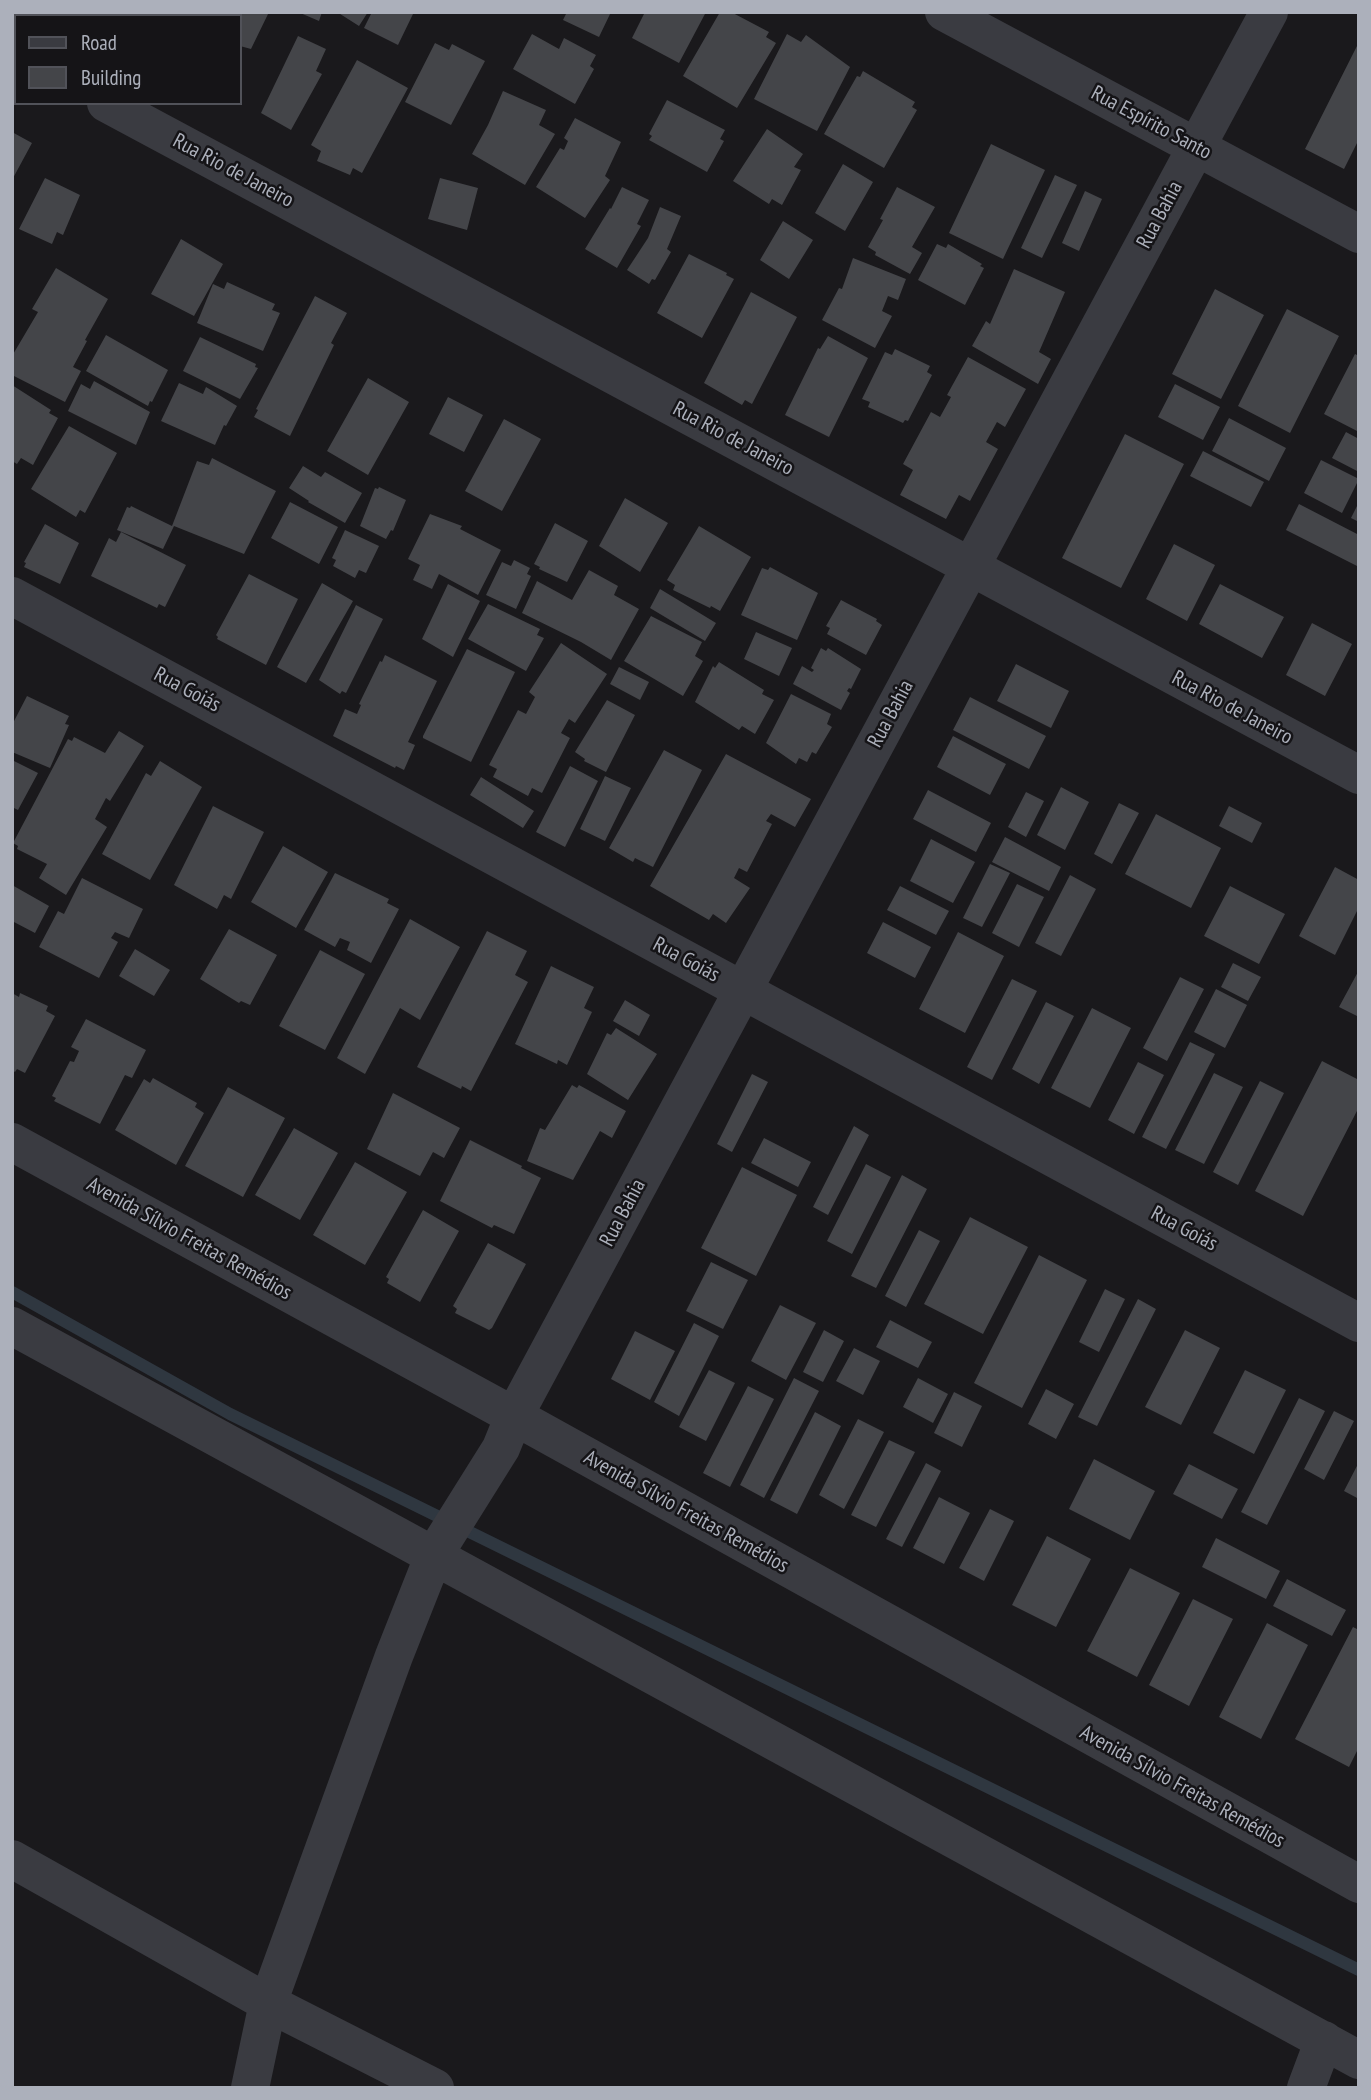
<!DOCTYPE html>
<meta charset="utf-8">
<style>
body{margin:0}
#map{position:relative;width:1371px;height:2100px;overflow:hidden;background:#1a191c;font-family:"PT Sans Narrow",sans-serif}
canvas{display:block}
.frame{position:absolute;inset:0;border:14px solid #acb0bb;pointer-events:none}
.legend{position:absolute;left:14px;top:14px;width:228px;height:91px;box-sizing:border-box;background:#151417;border:2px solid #515259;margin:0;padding:9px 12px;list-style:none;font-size:21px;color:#acb0bb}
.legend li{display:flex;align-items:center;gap:14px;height:35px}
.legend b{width:35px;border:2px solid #515259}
</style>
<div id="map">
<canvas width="1371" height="2100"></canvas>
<div class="frame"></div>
<ul class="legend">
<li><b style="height:9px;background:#3a3b41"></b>Road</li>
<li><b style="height:19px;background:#444549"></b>Building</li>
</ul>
</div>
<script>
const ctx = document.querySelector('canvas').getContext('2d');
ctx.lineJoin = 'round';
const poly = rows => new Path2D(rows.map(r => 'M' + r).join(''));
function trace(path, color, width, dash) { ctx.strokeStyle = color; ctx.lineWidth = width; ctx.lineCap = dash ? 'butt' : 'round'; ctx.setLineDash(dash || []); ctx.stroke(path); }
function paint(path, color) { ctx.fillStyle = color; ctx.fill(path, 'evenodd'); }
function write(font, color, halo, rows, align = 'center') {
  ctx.font = font + ' "PT Sans Narrow",sans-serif'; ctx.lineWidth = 5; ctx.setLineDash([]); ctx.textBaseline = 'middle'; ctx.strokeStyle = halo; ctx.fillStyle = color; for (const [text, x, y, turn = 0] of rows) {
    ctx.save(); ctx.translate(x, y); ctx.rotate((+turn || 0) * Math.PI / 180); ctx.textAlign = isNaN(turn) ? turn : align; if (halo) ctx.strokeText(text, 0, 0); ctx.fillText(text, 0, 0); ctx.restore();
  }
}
trace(poly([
 [12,1292,230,1414,1359,1970]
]), '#2f3740', 12);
paint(poly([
 [115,12,188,12,186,16,113,16],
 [217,12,269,12,251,49,240,46,240,16,215,16],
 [298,12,322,12,319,21],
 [337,12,368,12,359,26],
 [372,12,413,14,398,45,364,28],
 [567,12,611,12,599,37,563,20],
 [645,12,706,12,679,63,632,38],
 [720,12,731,12,769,32,766,37,776,43,737,108,683,76],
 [532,34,559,49,564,38,596,55,590,66,594,69,575,104,513,69],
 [787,34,801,42,806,35,850,67,817,131,754,99],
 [298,36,326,49,316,71,322,74,291,130,261,113],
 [1359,42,1359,139,1344,169,1305,149],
 [435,43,449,50,452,44,485,61,451,125,405,102],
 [357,60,408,88,362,173,353,168,350,175,317,161,321,151,311,145],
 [863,71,915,102,912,107,917,110,884,168,824,134,857,76,860,77],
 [503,91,546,110,539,125,555,134,525,185,472,154,488,125],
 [667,100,725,130,720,139,724,141,707,172,649,140,652,136,649,134],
 [575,118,621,142,605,176,610,180,585,218,536,187,560,148,564,150,568,141,564,138],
 [767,129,803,154,794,167,801,170,782,205,772,199,769,204,733,181],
 [12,132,32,143,12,180],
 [991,144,1045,170,1003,259,949,233],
 [843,164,873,182,845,231,815,213],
 [1055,175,1077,185,1042,258,1021,248],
 [45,178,80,195,63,235,57,232,52,244,19,229],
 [440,178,478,188,467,230,428,219],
 [622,187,649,200,637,224,641,226,617,268,585,249,610,208,611,209],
 [897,187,935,207,912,247,922,253,910,274,875,255,876,252,868,247,883,220,880,219],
 [1085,191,1102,199,1079,251,1062,243],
 [660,207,681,216,667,249,671,252,655,280,652,279,649,284,627,270,648,238],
 [783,221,813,240,789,279,760,260],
 [181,239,223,264,194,316,151,294],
 [937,244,946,248,948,244,982,264,980,266,984,268,965,305,918,280],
 [689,254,727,273,726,275,734,279,702,338,657,313],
 [853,258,906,279,898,300,888,296,882,311,892,316,875,348,822,320,839,288,842,289],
 [56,268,108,299,85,340,87,341,73,367,81,371,65,402,12,375,12,356,38,312,32,309],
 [1014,269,1065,292,1039,352,1051,359,1038,384,972,346,986,321,990,324],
 [227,282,275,304,272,310,280,313,263,351,197,323,213,284,224,289],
 [1215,289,1264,315,1221,399,1172,374],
 [751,292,797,317,752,404,745,400,742,405,704,383],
 [315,296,347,313,331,343,334,345,290,436,254,417,258,410,256,409],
 [1287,309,1339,336,1290,433,1238,406],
 [106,335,168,370,152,402,150,401,148,406,86,371],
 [828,336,868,358,829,437,785,415,818,348,820,349],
 [200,337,256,364,255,367,258,368,240,399,183,371],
 [895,349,930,366,927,372,932,375,908,421,905,420,903,423,868,407,870,402,862,399,885,352,892,355],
 [1355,354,1359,356,1359,432,1324,414],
 [968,357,1026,389,1005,427,997,422,986,442,998,449,970,501,959,495,946,519,900,495,913,470,903,464,931,412,940,417,951,397,947,395],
 [368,378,409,402,368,475,327,451],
 [94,381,150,412,136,445,68,411,81,384,90,389],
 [179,383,203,394,206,387,237,406,226,426,224,425,215,445,161,421],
 [1175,384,1220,407,1203,440,1158,417],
 [12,385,51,410,49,413,58,418,33,465,21,458,17,464,12,461],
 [448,397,483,415,464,452,429,434],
 [1229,418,1286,448,1269,481,1212,451],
 [504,419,541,439,502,511,465,491],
 [69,426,117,453,85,513,80,510,76,517,31,489],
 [1346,432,1359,439,1359,472,1332,458],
 [1125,434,1184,464,1121,588,1062,558],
 [1203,451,1264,482,1251,507,1190,476],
 [212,458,276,491,244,554,174,526,163,549,117,530,127,507,130,508,131,506,172,526,197,461,209,465],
 [1321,460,1359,479,1342,513,1304,493],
 [303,466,321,477,325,472,362,493,345,523,308,502,309,501,289,488],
 [379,487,406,500,393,531,391,530,386,539,360,526,375,488,378,489],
 [625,498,668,523,640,572,599,546],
 [290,502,338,527,319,564,271,538],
 [1359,502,1359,522,1351,518],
 [1299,504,1359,535,1359,567,1286,530],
 [430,514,462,526,460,529,501,550,478,595,439,574,432,589,413,580,420,565,408,559],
 [555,523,588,541,567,582,539,569,540,567,534,564],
 [45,524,79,543,60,584,24,567,26,563,24,562],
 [699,526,751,557,720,611,711,606,710,608,673,590,675,585,667,580],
 [345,530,379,546,366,573,359,570,355,578,333,566,336,560,332,558],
 [121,532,186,565,165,607,159,604,157,608,91,576,109,538,116,542],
 [1174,544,1215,565,1187,621,1146,599],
 [514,560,530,568,527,574,531,576,516,609,486,595,502,562,511,566],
 [770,567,818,593,797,640,741,615,762,568,768,570],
 [589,570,618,586,614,595,639,609,611,660,581,642,522,613,537,581,572,600],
 [249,574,298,599,266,665,217,639,218,637,216,635],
 [322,583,353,601,306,683,277,667],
 [448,584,480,601,453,657,422,639],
 [1220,584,1284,617,1262,658,1199,624],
 [660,589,716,623,705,641,650,608],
 [841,600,877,619,876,621,882,625,866,655,827,634,830,628,826,626],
 [488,604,540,629,537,635,544,638,526,671,468,639],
 [356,605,383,619,346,693,342,691,340,694,319,680],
 [651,616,702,642,695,656,703,661,683,696,624,661],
 [1312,623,1352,644,1325,696,1286,675],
 [756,632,792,648,779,676,744,659],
 [561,643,607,674,575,723,569,719,561,733,570,738,542,793,532,788,528,796,493,777,497,769,489,765,518,710,526,714,535,697,529,692],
 [821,648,826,651,828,648,861,669,851,689,849,688,847,691,850,693,841,710,793,684,802,666,812,672,814,670,811,668],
 [467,649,515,672,471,762,423,738,423,736],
 [385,655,437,681,408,742,415,745,404,770,396,766,395,768,333,736,345,709,357,714,361,705,359,704,380,661,382,662],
 [719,662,764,690,762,694,774,700,755,734,742,726,739,730,695,702,713,666,715,668],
 [1016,664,1069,691,1051,728,997,701],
 [619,667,649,682,640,700,610,684],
 [791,694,831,714,827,724,832,727,816,754,812,752,807,762,799,758,796,764,766,743],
 [27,696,69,716,65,724,69,725,50,768,12,752,12,725],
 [970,697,1046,736,1029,769,953,730],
 [607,700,635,715,606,772,584,761,585,759,575,752],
 [119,731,144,746,110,801,106,798,95,819,107,827,66,895,39,878,47,864,17,849,18,846,13,843,68,739,72,741,74,737,105,753],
 [953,736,1006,764,990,795,937,767],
 [664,750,702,770,653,867,635,858,633,862,609,848],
 [726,754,811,799,795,827,771,814,766,821,772,824,747,872,739,868,734,878,750,888,726,923,713,914,709,920,650,886],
 [12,760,38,773,18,810,12,807],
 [160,761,202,787,150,880,102,854,146,773,151,776],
 [570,766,598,781,565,847,536,832],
 [605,776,631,788,605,841,580,829],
 [481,777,534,811,523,828,470,795],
 [1061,787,1089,802,1065,850,1037,835],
 [928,790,991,823,976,852,913,819],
 [1026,792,1044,801,1026,837,1008,827],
 [1119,803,1139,813,1112,864,1094,854],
 [213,806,264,832,231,899,224,895,217,909,174,885],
 [1229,806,1262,823,1252,843,1219,826],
 [1156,814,1221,848,1191,908,1125,874],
 [1005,837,1061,867,1049,891,992,862],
 [931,839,975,862,953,903,910,881],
 [283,846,328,872,296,928,251,902],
 [990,864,1010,873,982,927,963,918],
 [1335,867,1359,880,1359,907,1335,955,1299,936],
 [335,873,389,899,387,903,399,909,371,963,347,950,350,942,340,938,335,947,304,930],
 [1070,875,1096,889,1061,956,1035,943],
 [82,878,143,909,129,938,115,932,111,938,118,942,99,978,39,947,58,911,64,914],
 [1017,884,1044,897,1019,947,992,933],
 [12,885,49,906,35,933,12,921],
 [900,886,949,911,936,935,887,910],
 [1230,886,1285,914,1259,964,1204,936],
 [410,919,460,947,420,1020,400,1008,365,1074,337,1058],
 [883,922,931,947,915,978,867,953],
 [229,929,277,955,250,1005,241,1001,239,1003,200,979],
 [487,931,527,951,515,975,528,982,471,1091,462,1086,461,1089,417,1067],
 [958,932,1004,956,965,1033,919,1009],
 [135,949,170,970,154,996,119,976],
 [320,950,365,974,325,1050,279,1026],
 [1233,963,1261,977,1248,1001,1221,987],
 [551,966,594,987,584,1008,592,1012,567,1065,558,1060,557,1064,515,1044],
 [1359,970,1359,1017,1339,1007],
 [1180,977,1204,989,1167,1061,1143,1048],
 [1012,979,1037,991,992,1080,967,1067],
 [1216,989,1247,1005,1225,1048,1194,1032],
 [12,993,19,997,20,993,48,1006,46,1011,55,1016,25,1073,17,1069,15,1072,12,1070],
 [625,1000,650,1015,639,1036,613,1021],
 [1046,1002,1074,1016,1039,1084,1012,1069],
 [1092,1008,1131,1028,1090,1108,1051,1088],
 [86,1019,146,1050,132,1078,125,1075,100,1124,54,1101,56,1098,52,1096,70,1061,74,1062,79,1051,71,1047],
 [616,1028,657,1054,628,1100,587,1074,607,1033,611,1035],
 [1190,1042,1215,1054,1166,1149,1142,1137],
 [1322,1061,1359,1080,1359,1107,1303,1216,1255,1191],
 [1138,1062,1164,1075,1134,1134,1108,1120],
 [1214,1073,1243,1087,1204,1164,1175,1150],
 [752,1074,768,1082,732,1152,717,1144],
 [153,1078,197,1103,195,1107,204,1113,176,1165,115,1130,144,1079,150,1083],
 [1260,1081,1284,1093,1238,1185,1213,1172],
 [572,1085,577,1088,579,1085,626,1111,612,1138,600,1131,573,1180,527,1161,540,1128,545,1130],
 [228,1087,285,1118,243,1197,185,1166],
 [393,1093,460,1128,444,1158,433,1152,420,1176,367,1149],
 [854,1126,869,1135,828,1215,813,1207],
 [294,1128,338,1153,300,1220,255,1195],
 [764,1138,811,1162,798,1187,751,1163],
 [470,1140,522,1166,521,1168,541,1178,514,1234,494,1225,492,1228,440,1201],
 [355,1162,407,1192,365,1265,313,1235],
 [866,1164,891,1177,852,1254,827,1241],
 [742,1167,797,1195,756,1276,701,1248],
 [902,1175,927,1189,876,1288,851,1276],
 [423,1210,459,1231,420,1302,387,1283,389,1279,386,1277],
 [970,1217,1028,1247,983,1334,924,1304],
 [919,1230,940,1241,906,1307,885,1296],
 [488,1243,526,1264,492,1328,489,1330,455,1313,457,1309,453,1306],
 [1039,1255,1087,1280,1022,1408,974,1383],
 [711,1262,748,1280,723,1329,686,1311],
 [1105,1289,1125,1299,1099,1352,1079,1342],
 [1138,1299,1156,1309,1097,1426,1078,1417],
 [780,1305,816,1323,786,1380,751,1361],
 [890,1320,932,1342,918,1368,876,1347],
 [694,1323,719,1336,679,1416,654,1402],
 [824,1330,844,1341,823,1382,803,1372],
 [1185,1330,1220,1348,1181,1425,1145,1407],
 [635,1331,675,1351,650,1400,611,1379],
 [854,1348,880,1361,863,1395,836,1381],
 [709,1370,735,1383,706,1441,679,1427],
 [1245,1370,1286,1390,1254,1454,1213,1433],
 [794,1378,819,1391,764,1498,740,1485],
 [918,1378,948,1394,933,1423,903,1407],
 [748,1386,774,1399,730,1487,703,1473],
 [1046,1389,1074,1404,1056,1439,1028,1424],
 [954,1392,982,1406,962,1447,934,1433],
 [1299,1398,1325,1411,1267,1525,1241,1512],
 [1334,1411,1354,1421,1324,1480,1304,1469],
 [815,1412,841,1426,797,1514,770,1500],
 [858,1419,884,1432,844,1509,819,1495],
 [889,1440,915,1452,876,1527,851,1515],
 [1094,1459,1155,1491,1130,1540,1069,1509],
 [1359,1462,1359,1499,1344,1491],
 [926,1463,941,1471,902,1547,886,1539],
 [1189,1464,1238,1489,1222,1519,1173,1494],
 [939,1497,970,1513,944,1564,913,1548],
 [990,1509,1014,1521,984,1581,959,1568],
 [1047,1536,1091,1559,1056,1627,1012,1605],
 [1216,1538,1280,1571,1266,1599,1202,1567],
 [1130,1568,1180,1593,1137,1677,1087,1651],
 [1287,1579,1346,1610,1332,1636,1273,1606],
 [1193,1599,1233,1619,1189,1706,1149,1685],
 [1267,1623,1308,1645,1261,1739,1219,1717],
 [1353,1627,1359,1630,1359,1747,1349,1767,1295,1739]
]), '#444549');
trace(poly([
 [944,12,1359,234],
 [12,53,16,55],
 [106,103,1359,775],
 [12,596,1359,1323],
 [12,1142,514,1416,1359,1884],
 [12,1326,1359,2060],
 [12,1859,268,2003,435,2088],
 [250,2088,268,2003,394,1656,434,1555,501,1448,514,1416,1269,12],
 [1306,2088,1324,2040]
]), '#3a3b41', 38);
write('21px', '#acb0bb', '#151417', [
 ["Rua Espírito Santo",1151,123,28],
 ["Rua Rio de Janeiro",233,171,28],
 ["Rua Bahia",1160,215,-62],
 ["Rua Rio de Janeiro",733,439,28],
 ["Rua Goiás",187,690,28],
 ["Rua Rio de Janeiro",1232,708,28],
 ["Rua Bahia",891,714,-62],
 ["Rua Goiás",686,960,28],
 ["Rua Bahia",623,1213,-62],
 ["Rua Goiás",1184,1229,28],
 ["Avenida Sílvio Freitas Remédios",189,1239,29],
 ["Avenida Sílvio Freitas Remédios",686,1512,29],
 ["Avenida Sílvio Freitas Remédios",1182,1787,29]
]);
</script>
